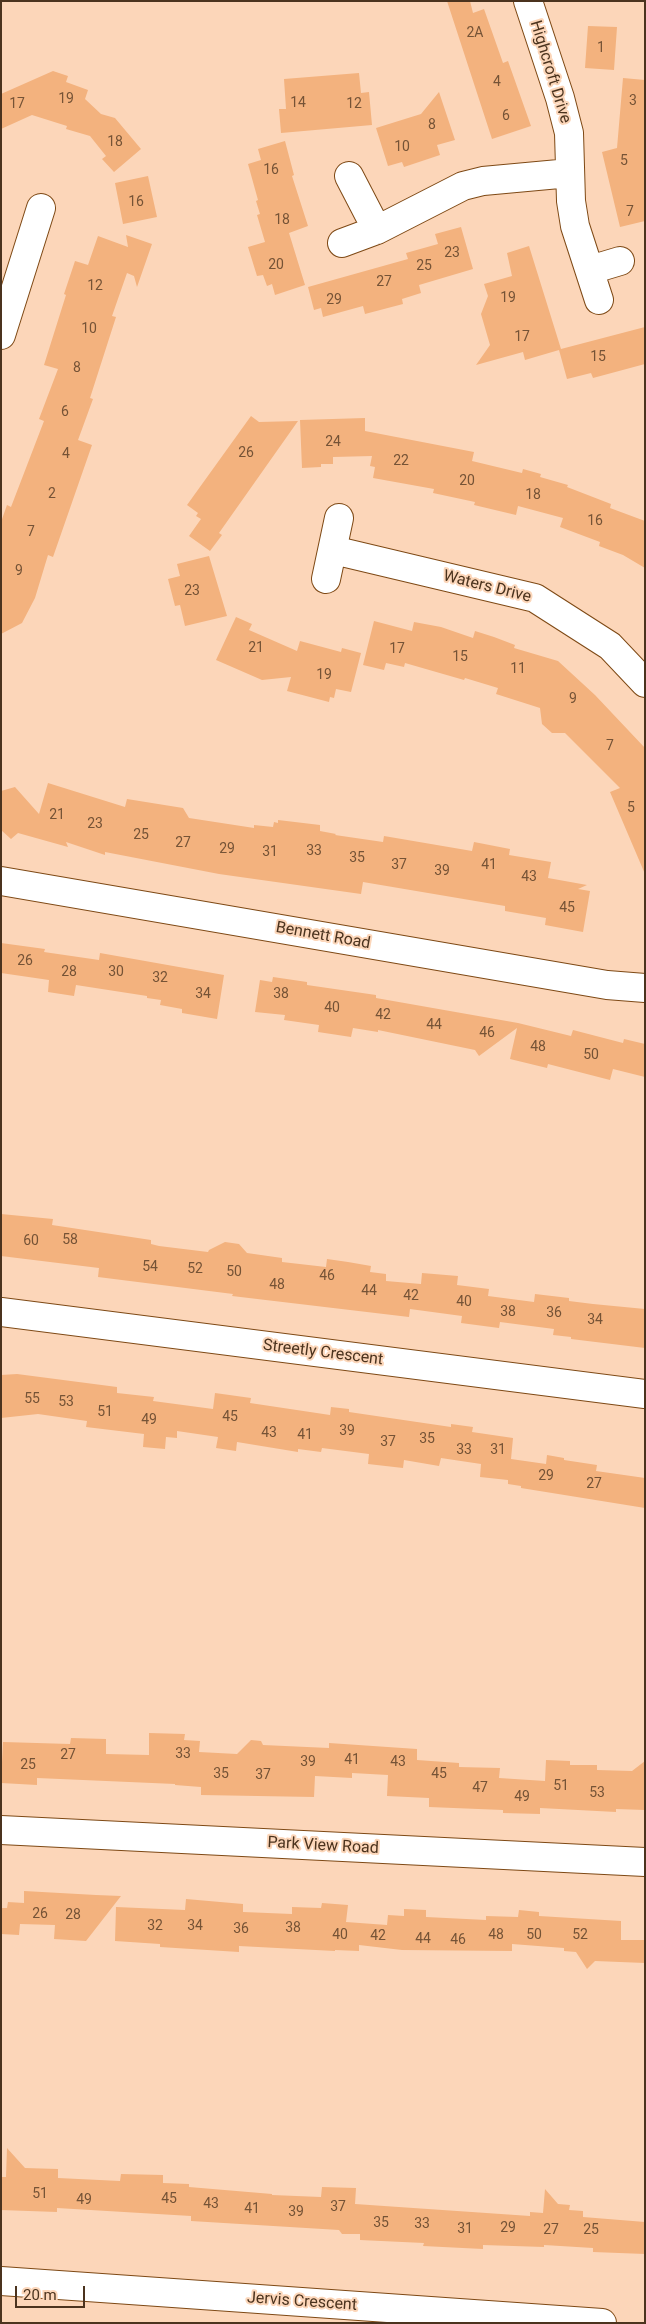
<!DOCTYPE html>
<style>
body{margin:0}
#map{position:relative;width:646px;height:2324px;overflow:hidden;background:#fcd6b9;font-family:Roboto,sans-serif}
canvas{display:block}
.frame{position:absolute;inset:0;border:2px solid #4b331e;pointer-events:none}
.scale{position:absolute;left:15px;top:2286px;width:70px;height:22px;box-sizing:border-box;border:2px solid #4b331e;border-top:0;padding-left:6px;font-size:15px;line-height:18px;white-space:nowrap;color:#4b331e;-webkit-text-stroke:4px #fcd6b9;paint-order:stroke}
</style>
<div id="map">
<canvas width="646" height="2324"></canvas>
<div class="frame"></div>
<div class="scale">20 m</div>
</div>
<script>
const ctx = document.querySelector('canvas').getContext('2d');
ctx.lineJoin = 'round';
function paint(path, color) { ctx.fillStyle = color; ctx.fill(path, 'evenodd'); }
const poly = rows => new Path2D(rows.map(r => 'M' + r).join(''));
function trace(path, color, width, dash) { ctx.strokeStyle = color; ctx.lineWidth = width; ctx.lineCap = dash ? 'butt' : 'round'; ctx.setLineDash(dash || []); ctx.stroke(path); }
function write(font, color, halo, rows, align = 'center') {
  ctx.font = font + ' Roboto,sans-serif'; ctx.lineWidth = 4; ctx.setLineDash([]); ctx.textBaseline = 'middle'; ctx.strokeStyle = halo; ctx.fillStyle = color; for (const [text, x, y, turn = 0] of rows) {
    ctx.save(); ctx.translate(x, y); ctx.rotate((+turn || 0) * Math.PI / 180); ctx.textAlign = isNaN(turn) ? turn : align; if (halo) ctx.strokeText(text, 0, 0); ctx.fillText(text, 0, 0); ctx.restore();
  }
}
paint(poly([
 [447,1,470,1,473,13,484,9,503,63,508,61,531,126,492,139],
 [588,26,617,27,614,70,585,68],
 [53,71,68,76,66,82,88,90,85,99,101,114,115,118,141,149,114,172,102,159,106,156,90,136,66,129,67,126,32,115,1,129,1,94],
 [359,73,361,93,369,92,372,125,281,133,279,109,286,109,284,79],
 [623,78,645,80,645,221,620,227,602,152,617,148],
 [439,92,455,140,437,145,440,155,404,167,402,162,388,166,376,128,421,114],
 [285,141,294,175,292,176,308,226,289,233,305,285,275,295,272,284,267,286,263,275,257,276,248,247,265,242,257,215,260,214,256,201,258,200,248,164,261,160,258,149],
 [148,176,157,217,123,224,115,183],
 [461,227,473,269,419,285,421,293,402,299,403,304,365,314,363,306,323,317,321,308,314,310,308,287,408,259,406,253,438,244,435,234],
 [126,235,152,244,137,287,134,276,127,273,112,316,116,317,90,398,93,399,78,440,92,445,53,557,48,555,35,598,22,623,1,634,1,522,7,505,11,507,44,421,39,419,58,369,44,365,66,295,64,294,75,261,88,265,98,236,128,247],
 [529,246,561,349,645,327,645,364,593,378,591,373,567,379,559,350,525,360,523,352,476,365,490,345,481,314,488,296,484,284,512,276,507,253],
 [251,416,259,422,298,421,219,533,222,535,210,551,189,536,201,519,196,516,198,513,187,505],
 [365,418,365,431,474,452,472,461,522,473,523,469,541,474,540,477,568,485,567,487,611,504,610,508,645,521,645,568,623,555,599,546,600,542,560,527,563,518,518,506,516,515,474,505,475,502,433,493,434,489,373,478,375,467,370,466,372,456,333,457,333,464,321,464,321,467,302,468,300,420],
 [209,556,227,616,185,626,180,605,175,606,168,579,180,576,177,564],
 [236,617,252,624,249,630,297,651,300,641,341,652,342,648,361,653,351,692,336,689,334,698,330,697,329,702,287,691,291,677,262,680,216,660],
 [374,621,412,631,414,622,441,627,473,638,475,631,494,637,515,645,514,648,558,661,595,695,645,748,645,874,610,792,620,788,565,733,552,733,542,724,540,708,496,694,498,688,465,678,464,680,405,663,404,667,386,663,384,670,363,665],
 [48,783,125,807,127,799,183,808,189,818,254,828,254,825,273,827,274,822,278,823,278,820,320,825,320,831,336,834,335,835,383,842,384,836,472,851,474,842,510,849,509,855,551,862,548,878,587,885,578,889,590,891,583,932,545,925,546,918,505,911,505,906,363,882,361,894,219,874,105,852,105,855,66,842,68,847,18,833,11,839,1,830,1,791,15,787,39,814],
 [1,943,45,949,44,952,99,960,100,953,224,975,217,1019,182,1013,182,1009,160,1005,161,1000,147,998,147,996,76,985,74,996,48,992,49,980,1,973],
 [273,977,307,982,307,985,376,995,376,998,518,1023,571,1036,573,1030,623,1043,624,1039,645,1044,645,1077,613,1069,610,1080,548,1064,547,1068,510,1059,517,1028,479,1056,475,1050,378,1030,378,1032,353,1028,351,1037,318,1032,319,1025,284,1020,285,1015,255,1012,260,980,272,982],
 [1,1214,53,1219,52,1225,151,1240,151,1244,159,1246,208,1252,209,1250,225,1242,239,1244,247,1253,282,1258,282,1262,326,1267,327,1259,348,1262,371,1266,370,1272,386,1274,386,1281,421,1284,422,1273,458,1276,457,1285,489,1289,488,1296,534,1302,535,1294,569,1298,569,1301,593,1304,645,1309,645,1348,571,1339,571,1337,553,1335,554,1329,500,1322,499,1328,461,1323,462,1316,410,1309,409,1317,232,1296,233,1294,98,1277,99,1268,1,1256],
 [17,1374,117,1387,117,1393,154,1397,153,1401,213,1409,215,1393,251,1398,250,1403,330,1415,331,1407,349,1409,349,1412,451,1427,451,1424,473,1427,472,1432,513,1438,511,1459,546,1464,547,1455,564,1458,564,1460,597,1465,596,1471,645,1478,645,1508,521,1488,521,1486,508,1484,508,1480,480,1477,481,1464,441,1458,439,1466,404,1460,403,1468,368,1464,369,1454,322,1448,321,1452,298,1449,298,1452,237,1442,236,1451,216,1448,218,1437,177,1431,177,1438,166,1437,165,1449,143,1447,144,1434,86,1427,87,1421,38,1414,1,1418,1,1375],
 [149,1733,185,1734,184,1740,200,1741,199,1752,237,1754,251,1740,261,1741,263,1745,329,1748,329,1743,417,1749,417,1760,459,1763,459,1767,500,1768,499,1778,545,1781,546,1760,570,1761,570,1765,597,1765,597,1770,632,1771,645,1761,645,1810,616,1809,616,1812,540,1808,540,1814,503,1813,503,1810,429,1807,429,1798,387,1796,388,1775,352,1773,352,1778,315,1776,314,1797,201,1795,201,1787,175,1785,175,1784,37,1778,37,1785,1,1783,3,1742,70,1744,71,1738,106,1739,106,1754,149,1755],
 [24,1891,96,1895,121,1896,86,1941,54,1939,55,1925,20,1924,19,1935,1,1934,1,1908,7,1908,8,1902,24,1903],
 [186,1899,243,1904,243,1912,292,1914,292,1907,321,1908,322,1903,348,1905,346,1922,387,1925,388,1915,404,1916,404,1909,426,1910,426,1917,486,1920,486,1916,518,1917,519,1910,539,1912,539,1916,621,1921,621,1940,645,1940,645,1963,595,1961,587,1969,576,1952,564,1951,564,1948,512,1944,512,1951,402,1950,359,1945,359,1951,335,1950,335,1951,239,1946,239,1952,160,1947,160,1944,115,1941,116,1907,185,1910],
 [7,2148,25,2168,58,2169,58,2178,120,2181,121,2174,163,2175,163,2183,189,2184,189,2187,272,2194,272,2195,321,2197,322,2187,356,2188,355,2204,530,2216,530,2212,543,2213,545,2189,558,2204,570,2205,569,2210,583,2211,583,2217,645,2222,645,2254,593,2252,593,2248,544,2245,544,2247,483,2245,483,2249,423,2246,424,2243,360,2240,360,2234,342,2234,339,2230,191,2221,191,2216,57,2208,57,2212,1,2210,1,2177,6,2177]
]), '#f3b27e');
const minor = poly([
 [528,1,560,98,569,133,571,201,575,226,599,300],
 [349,176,377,230],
 [342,243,377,230,463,186,483,181,570,173],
 [590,270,620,261],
 [1,335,41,208],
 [333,550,535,598,610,646,645,683],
 [326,579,339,518],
 [1,881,607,985,645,988],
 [1,1312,645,1394],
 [1,1830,645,1862],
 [1,2281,602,2323]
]);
trace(minor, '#7e4915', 30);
trace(minor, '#fff', 28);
write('14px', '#755336', null, [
 ["2A",475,33],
 ["1",601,48],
 ["4",497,82],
 ["19",66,99],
 ["3",633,101],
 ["14",298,103],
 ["17",17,104],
 ["12",354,104],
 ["6",506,116],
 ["8",432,125],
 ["18",115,142],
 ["10",402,147],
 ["5",624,161],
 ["16",271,170],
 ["16",136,202],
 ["7",630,212],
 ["18",282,220],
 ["23",452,253],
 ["20",276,265],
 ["25",424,266],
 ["27",384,282],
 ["12",95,286],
 ["19",508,298],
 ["29",334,300],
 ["10",89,329],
 ["17",522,337],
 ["15",598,357],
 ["8",77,368],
 ["6",65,412],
 ["24",333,442],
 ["26",246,453],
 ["4",66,454],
 ["22",401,461],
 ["20",467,481],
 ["2",52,494],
 ["18",533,495],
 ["16",595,521],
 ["7",31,532],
 ["9",19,571],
 ["23",192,591],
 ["21",256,648],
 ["17",397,649],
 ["15",460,657],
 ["11",518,669],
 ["19",324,675],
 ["9",573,699],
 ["7",610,746],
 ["5",631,808],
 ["21",57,815],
 ["23",95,824],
 ["25",141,835],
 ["27",183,843],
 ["29",227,849],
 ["33",314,851],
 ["31",270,852],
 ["35",357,858],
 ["37",399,865],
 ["41",489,865],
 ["39",442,871],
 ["43",529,877],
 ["45",567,908],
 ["26",25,961],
 ["28",69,972],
 ["30",116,972],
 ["32",160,978],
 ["34",203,994],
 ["38",281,994],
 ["40",332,1008],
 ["42",383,1015],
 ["44",434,1025],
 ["46",487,1033],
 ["48",538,1047],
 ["50",591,1055],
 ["58",70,1240],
 ["60",31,1241],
 ["54",150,1267],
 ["52",195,1269],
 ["50",234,1272],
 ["46",327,1276],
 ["48",277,1285],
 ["44",369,1291],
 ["42",411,1296],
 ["40",464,1302],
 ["38",508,1312],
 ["36",554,1313],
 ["34",595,1320],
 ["55",32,1399],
 ["53",66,1402],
 ["51",105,1412],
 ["45",230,1417],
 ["49",149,1420],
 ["39",347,1431],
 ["43",269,1433],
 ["41",305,1435],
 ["35",427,1439],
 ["37",388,1442],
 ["33",464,1450],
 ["31",498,1450],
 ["29",546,1476],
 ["27",594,1484],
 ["33",183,1754],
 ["27",68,1755],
 ["41",352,1760],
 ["39",308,1762],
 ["43",398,1762],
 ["25",28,1765],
 ["35",221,1774],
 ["45",439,1774],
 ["37",263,1775],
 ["51",561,1786],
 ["47",480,1788],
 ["53",597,1793],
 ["49",522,1797],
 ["26",40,1914],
 ["28",73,1915],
 ["32",155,1926],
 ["34",195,1926],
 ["38",293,1928],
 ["36",241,1929],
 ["40",340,1935],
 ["48",496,1935],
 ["50",534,1935],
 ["52",580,1935],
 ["42",378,1936],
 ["44",423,1939],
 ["46",458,1940],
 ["51",40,2194],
 ["45",169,2199],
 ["49",84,2200],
 ["43",211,2204],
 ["37",338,2207],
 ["41",252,2209],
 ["39",296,2212],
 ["35",381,2223],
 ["33",422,2224],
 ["29",508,2228],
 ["31",465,2229],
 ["27",551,2230],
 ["25",591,2230]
]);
write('16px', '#4b331e', '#fcd6b9', [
 ["Highcroft Drive",550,72,73],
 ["Waters Drive",487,587,14],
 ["Bennett Road",323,936,10],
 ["Streetly Crescent",323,1353,7],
 ["Park View Road",323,1846,3],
 ["Jervis Crescent",302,2302,4]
]);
</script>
